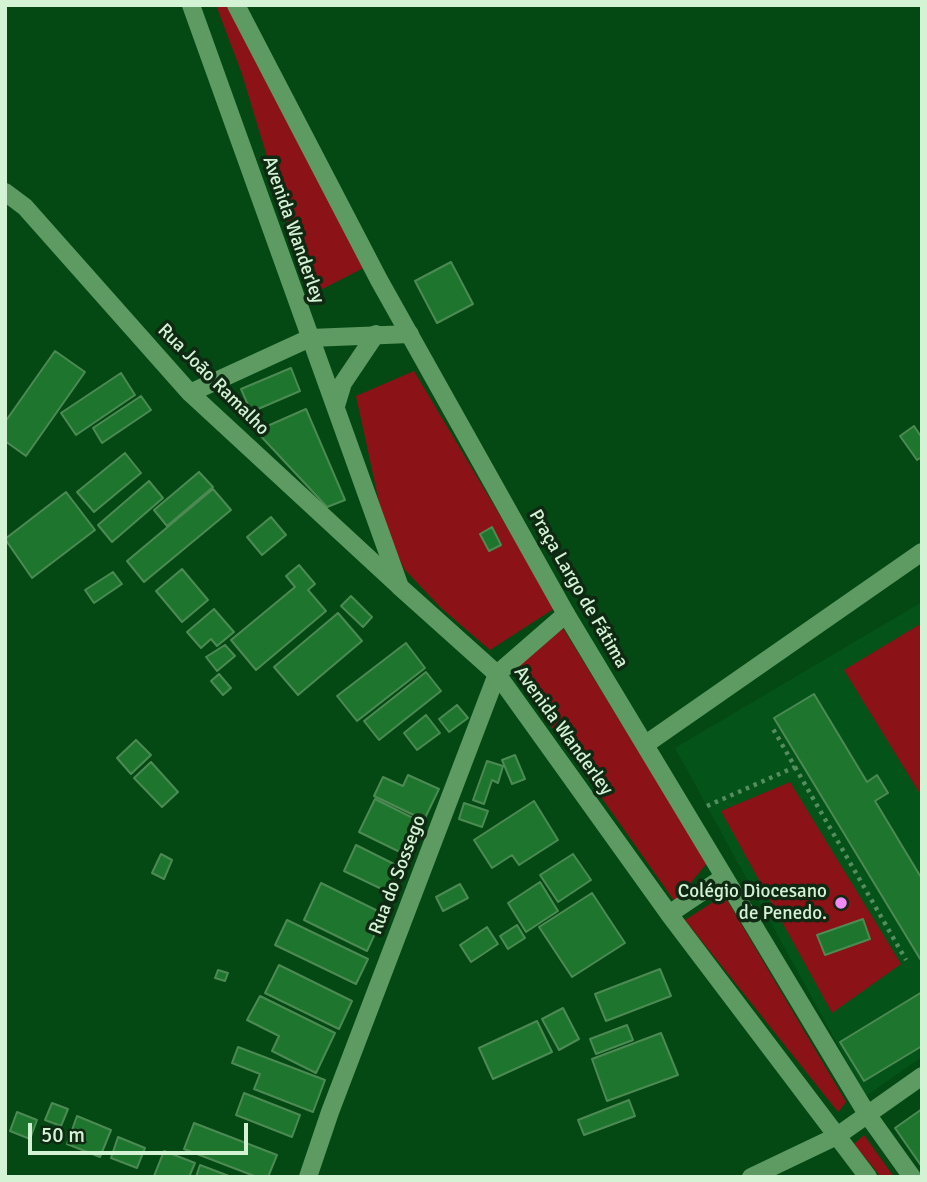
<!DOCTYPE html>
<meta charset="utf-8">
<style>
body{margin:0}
#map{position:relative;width:927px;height:1182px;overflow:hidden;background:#044914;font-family:Signika,sans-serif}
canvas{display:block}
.frame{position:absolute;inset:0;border:7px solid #d4f3d5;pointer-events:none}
.scale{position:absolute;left:28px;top:1123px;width:220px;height:32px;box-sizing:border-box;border:4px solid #d4f3d5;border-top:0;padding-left:9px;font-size:21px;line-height:24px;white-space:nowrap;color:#d4f3d5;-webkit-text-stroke:5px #102913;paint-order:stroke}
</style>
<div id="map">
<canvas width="927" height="1182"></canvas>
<div class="frame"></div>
<div class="scale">50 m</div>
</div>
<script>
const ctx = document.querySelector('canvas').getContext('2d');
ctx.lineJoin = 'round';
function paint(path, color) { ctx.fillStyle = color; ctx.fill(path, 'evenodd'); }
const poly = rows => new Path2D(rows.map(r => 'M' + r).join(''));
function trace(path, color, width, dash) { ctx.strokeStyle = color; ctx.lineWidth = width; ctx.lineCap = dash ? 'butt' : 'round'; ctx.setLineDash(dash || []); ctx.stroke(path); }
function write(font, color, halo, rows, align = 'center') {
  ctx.font = font + ' Signika,sans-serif'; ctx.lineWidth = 7; ctx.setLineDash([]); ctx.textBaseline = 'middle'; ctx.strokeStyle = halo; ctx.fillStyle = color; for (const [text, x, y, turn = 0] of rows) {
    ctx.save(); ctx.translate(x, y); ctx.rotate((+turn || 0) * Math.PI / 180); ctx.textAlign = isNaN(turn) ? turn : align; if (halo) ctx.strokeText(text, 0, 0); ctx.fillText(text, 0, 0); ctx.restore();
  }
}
paint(poly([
 [922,602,922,1057,866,1096,675,748]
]), '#045319');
paint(poly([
 [216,5,242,5,373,263,309,296,242,74],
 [414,371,555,608,490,650,441,608,404,569,384,525,356,396],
 [922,623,922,797,844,670],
 [561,625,707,863,675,902,511,669],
 [790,782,901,964,832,1013,721,811],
 [724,895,846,1102,838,1112,685,920],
 [864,1135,894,1177,881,1177,854,1144]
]), '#8b1217');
const building = poly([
 [451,262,473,304,437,323,415,281,451,262],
 [55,351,85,372,26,456,5,441,5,422,55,351],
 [291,368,300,391,251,412,241,389,291,368],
 [121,373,135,395,76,435,61,413,121,373],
 [141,396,151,410,102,443,93,428,141,396],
 [306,409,345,500,327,507,256,431,306,409],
 [914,426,922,438,922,457,917,460,900,436,914,426],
 [125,453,141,473,94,512,77,492,125,453],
 [199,472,213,487,167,526,154,510,199,472],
 [149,481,163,498,112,542,98,525,149,481],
 [213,489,231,510,144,582,127,561,213,489],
 [66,492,95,530,32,578,5,539,66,492],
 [271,517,286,535,262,555,247,537,271,517],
 [492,527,501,545,489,551,480,534,492,527],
 [299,565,315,584,308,590,326,611,256,670,231,640,295,587,286,576,299,565],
 [182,569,208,600,182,622,156,591,182,569],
 [113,572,122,584,94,603,85,590,113,572],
 [351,596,372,617,363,627,341,606,351,596],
 [214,609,234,632,217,646,211,639,201,648,187,632,214,609],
 [338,613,362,641,298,695,274,667,338,613],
 [406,643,425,668,357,721,337,696,406,643],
 [225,645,235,656,217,671,206,657,225,645],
 [426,672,441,691,379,740,364,721,426,672],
 [219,674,231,688,223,695,211,681,219,674],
 [814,694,867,782,877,775,888,793,875,801,922,879,922,962,774,718,814,694],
 [457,705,468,718,449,732,439,719,457,705],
 [426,715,440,733,417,750,404,733,426,715],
 [136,740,151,755,131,774,117,758,136,740],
 [515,755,525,779,512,784,502,760,515,755],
 [487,761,503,766,498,783,492,780,484,804,473,800,487,761],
 [151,762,178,792,162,807,134,778,151,762],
 [408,775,439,789,424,820,374,796,383,777,403,786,408,775],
 [375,799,421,822,406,855,359,832,375,799],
 [534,801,558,840,519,865,512,855,492,868,474,840,534,801],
 [464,803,488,811,482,827,459,819,464,803],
 [356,845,400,867,388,892,344,871,356,845],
 [161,854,172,860,164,879,152,873,161,854],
 [573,854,591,880,558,902,540,875,573,854],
 [540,882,558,911,526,932,508,903,540,882],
 [321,883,384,914,367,951,304,920,321,883],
 [460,884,468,898,443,911,436,897,460,884],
 [592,893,625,943,572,977,539,927,592,893],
 [863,919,870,939,825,955,817,935,863,919],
 [287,920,368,959,356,984,275,945,287,920],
 [517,925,525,938,508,949,500,936,517,925],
 [487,927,498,944,471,962,460,945,487,927],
 [279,965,352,1001,339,1029,265,993,279,965],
 [660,969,671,996,606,1021,595,994,660,969],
 [218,970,228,973,225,981,215,978,218,970],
 [922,992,922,1046,864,1081,840,1042,922,992],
 [260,996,335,1033,316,1073,272,1051,279,1036,247,1020,260,996],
 [563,1008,579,1039,559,1050,542,1019,563,1008],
 [537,1021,552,1052,493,1079,479,1048,537,1021],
 [627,1025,633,1040,596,1054,590,1039,627,1025],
 [661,1033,678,1075,607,1101,592,1059,661,1033],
 [238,1047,325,1080,313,1112,254,1089,260,1074,232,1063,238,1047],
 [244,1093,300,1115,292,1137,236,1115,244,1093],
 [629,1100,635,1116,584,1135,578,1120,629,1100],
 [52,1103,68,1109,61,1126,45,1120,52,1103],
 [922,1109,922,1167,895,1128,922,1109],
 [17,1112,37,1120,30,1139,10,1131,17,1112],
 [77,1116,111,1130,100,1157,67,1144,77,1116],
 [194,1123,277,1155,268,1177,257,1177,184,1149,194,1123],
 [118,1137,145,1148,137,1168,111,1158,118,1137],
 [164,1151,195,1163,189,1177,154,1176,164,1151],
 [200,1165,229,1176,229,1177,196,1177,200,1165]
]);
paint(building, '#1e752d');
trace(building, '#4d8a53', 2);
trace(poly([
 [795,767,906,960],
 [707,806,795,767,772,727]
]), '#568c60', 4.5, [3.5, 5]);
trace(poly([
 [646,744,922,552],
 [308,1177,330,1112,497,674,566,614],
 [751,1177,837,1136,922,1076]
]), '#5e9b63', 18);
trace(poly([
 [5,192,25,207,190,393,400,587],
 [190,393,310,338,410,334]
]), '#5e9b63', 18);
trace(poly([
 [191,5,400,587,497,674,669,914,868,1177],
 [236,5,379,280,566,614,867,1114,912,1177],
 [336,406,343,383,376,334],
 [669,914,724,877]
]), '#5e9b63', 18);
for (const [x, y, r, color] of [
 [841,903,7,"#f18af4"]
]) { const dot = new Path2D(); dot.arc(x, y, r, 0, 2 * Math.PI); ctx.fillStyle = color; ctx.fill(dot); trace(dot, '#102913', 2.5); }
write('19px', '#d4f3d5', '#102913', [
 ["Avenida Wanderley",293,230,71],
 ["Rua João Ramalho",213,380,45],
 ["Praça Largo de Fátima",578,589,60],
 ["Avenida Wanderley",563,731,54],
 ["Rua do Sossego",398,875,-69]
]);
write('19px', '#d4f3d5', '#102913', [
 ["Colégio Diocesano",827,892],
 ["de Penedo.",827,914]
], 'right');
</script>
